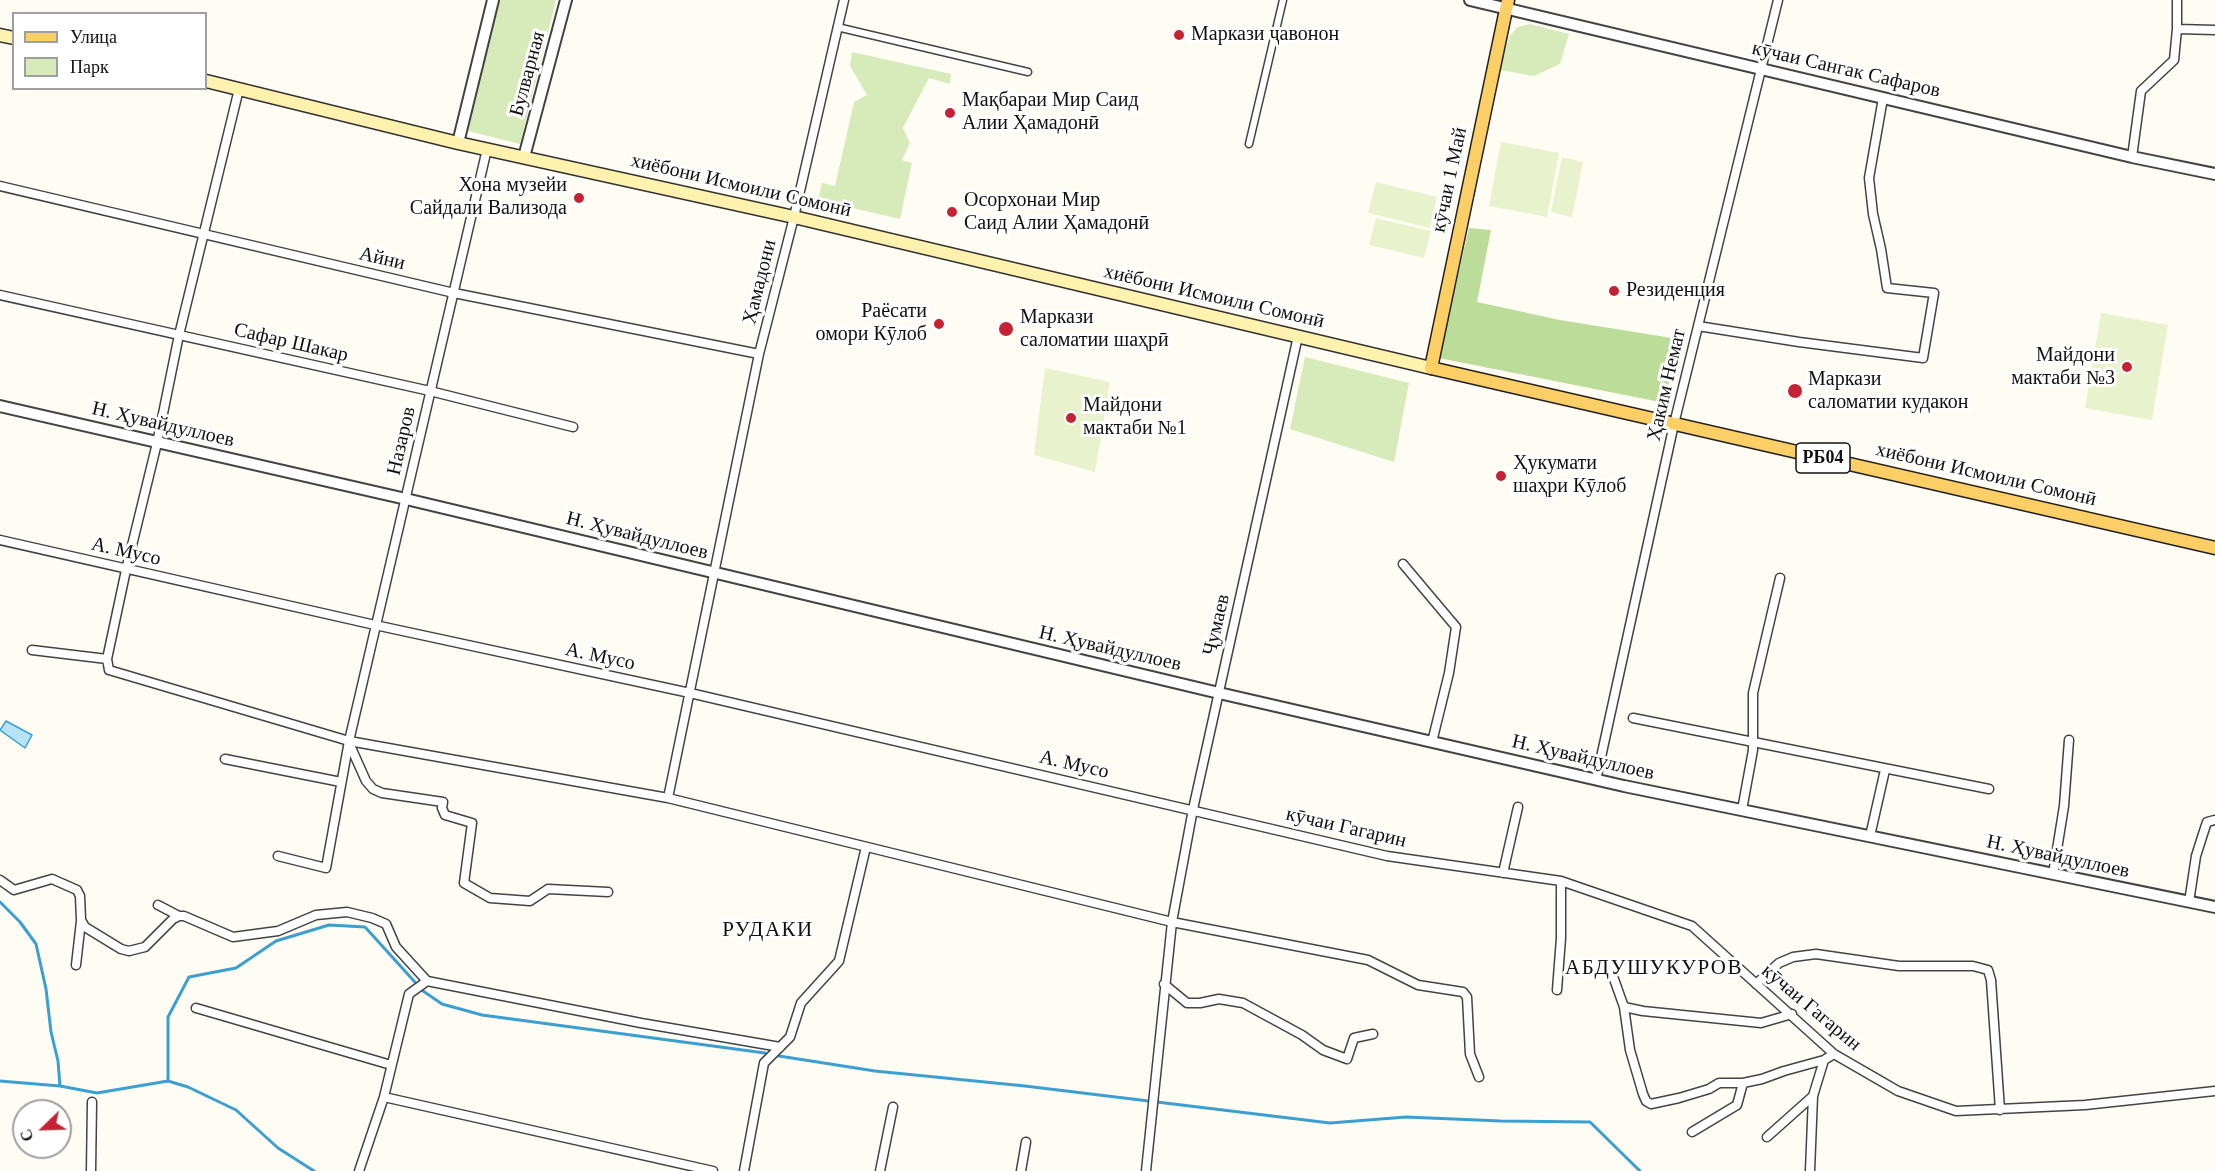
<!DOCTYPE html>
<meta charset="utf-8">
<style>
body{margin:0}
#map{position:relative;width:2215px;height:1171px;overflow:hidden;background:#fffcf3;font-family:"Times New Roman",serif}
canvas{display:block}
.legend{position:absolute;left:12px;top:12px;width:195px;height:78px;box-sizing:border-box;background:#fff;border:2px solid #9f9f9f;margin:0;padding:8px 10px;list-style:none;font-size:18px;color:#101010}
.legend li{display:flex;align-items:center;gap:12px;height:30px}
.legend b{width:30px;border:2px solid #9f9f9f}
.north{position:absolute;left:12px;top:1099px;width:60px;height:60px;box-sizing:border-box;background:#fff;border:2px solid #9f9f9f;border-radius:50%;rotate:247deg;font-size:16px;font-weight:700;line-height:24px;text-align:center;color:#101010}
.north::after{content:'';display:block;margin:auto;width:21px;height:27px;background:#c52335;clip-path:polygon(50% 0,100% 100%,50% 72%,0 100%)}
</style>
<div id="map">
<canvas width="2215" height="1171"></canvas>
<ul class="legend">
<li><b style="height:8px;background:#fbce66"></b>Улица</li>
<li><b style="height:16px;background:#d7ebba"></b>Парк</li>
</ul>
<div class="north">С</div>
</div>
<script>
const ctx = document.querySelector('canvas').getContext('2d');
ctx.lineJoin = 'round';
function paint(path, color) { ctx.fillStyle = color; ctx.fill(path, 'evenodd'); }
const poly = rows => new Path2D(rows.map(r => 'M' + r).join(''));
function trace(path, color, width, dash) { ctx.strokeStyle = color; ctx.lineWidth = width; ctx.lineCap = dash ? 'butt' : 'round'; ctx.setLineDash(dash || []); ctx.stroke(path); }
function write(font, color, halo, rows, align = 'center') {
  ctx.font = font + ' "Times New Roman",serif'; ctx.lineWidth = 6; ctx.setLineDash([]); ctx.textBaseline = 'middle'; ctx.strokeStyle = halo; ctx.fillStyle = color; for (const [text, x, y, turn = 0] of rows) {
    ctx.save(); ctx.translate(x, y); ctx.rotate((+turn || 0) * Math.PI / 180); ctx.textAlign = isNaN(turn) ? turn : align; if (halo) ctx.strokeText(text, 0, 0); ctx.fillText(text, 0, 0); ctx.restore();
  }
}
paint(poly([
 [499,0,556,0,520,144,468,131],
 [1530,24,1569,34,1560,64,1534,76,1500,70,1509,37,1517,27],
 [852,52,951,74,950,84,929,78,903,128,910,143,902,160,912,163,900,219,818,200,822,183,835,186,854,102,867,95,850,66],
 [1305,357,1409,383,1394,462,1290,429]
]), '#d7ebba');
paint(poly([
 [1469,228,1491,230,1477,302,1560,320,1678,339,1665,403,1439,358]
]), '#bcdc99');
paint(poly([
 [1501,142,1559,153,1547,217,1489,206],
 [1562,157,1583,162,1572,217,1551,212],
 [1376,182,1437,197,1430,228,1368,213],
 [1376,218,1431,231,1424,258,1369,245],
 [2101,313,2168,325,2152,420,2085,408],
 [1045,368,1110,382,1095,472,1034,455]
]), '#e8f2cd');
const water = poly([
 [6,721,32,735,25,748,0,730,6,721]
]);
paint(water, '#b6e3f8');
trace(water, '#3b9fd1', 1.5);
trace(poly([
 [0,902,20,922,36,944,46,989,51,1032,58,1061,60,1086],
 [779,1056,875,1071,1025,1086,1330,1123,1406,1117,1501,1121,1590,1122,1640,1171],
 [0,1081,60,1086,97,1093,168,1081,188,1087,236,1110,278,1148,314,1171],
 [168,1081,168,1017,189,977,236,968,276,941,329,925,365,927,423,991,442,1004,482,1015,765,1053]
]), '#3b9fd1', 3);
const pedestrian = poly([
 [837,27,1028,72],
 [1249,144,1283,0]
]);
const minor = poly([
 [2177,29,2177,0],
 [239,89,179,335,157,443,126,570,107,659,109,670,349,741,668,798,1172,922,1368,960,1418,985,1463,992,1467,997,1470,1054,1479,1077],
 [2132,157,2141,91,2174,60,2177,29,2215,30],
 [0,186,454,293,759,354],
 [0,295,430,391,573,427],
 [1698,326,1799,342,1923,358,1934,293,1887,288,1881,249,1873,214,1869,178,1883,98],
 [0,540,375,625,690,693,1387,856,1561,881,1692,926,1834,1054,1898,1091,1956,1111,2085,1105,2215,1091],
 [1403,564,1456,627,1449,673,1432,742],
 [32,650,107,659],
 [1633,718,1989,789],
 [349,743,366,781,373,789,382,793,443,802,442,808,445,815,472,823,464,883,490,898,530,901,548,889,608,892],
 [225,759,341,782],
 [1596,780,1674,424,1778,0],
 [668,798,759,354,794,217,844,0],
 [1742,810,1753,750,1753,693,1780,578],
 [1870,836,1885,770],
 [278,856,326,868,349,741,487,149],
 [1503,873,1518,807],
 [2053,874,2064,806,2069,740],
 [0,880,14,890,52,879,77,890,80,896,81,920,85,927,121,949,129,951,145,947,173,919,179,916,184,916,233,937,278,931,316,915,347,912,372,918,386,924,396,947,427,981,641,1023,780,1047],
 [2189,902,2196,856,2203,834,2207,822,2215,820],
 [158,905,179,916],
 [76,965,81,921],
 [1614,979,1624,1007,1643,1011,1761,1023,1792,1014],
 [1164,984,1187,1003,1200,1003,1219,999,1243,1003,1302,1035,1323,1050,1347,1059,1354,1038,1373,1034],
 [1756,984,1779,963,1793,957,1816,954,1899,966,1973,966,1988,970,1991,980,2000,1110],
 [1557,990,1561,938,1561,881],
 [1624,1007,1630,1050,1643,1094,1646,1101,1651,1104,1679,1098,1709,1089,1719,1083,1743,1083,1762,1079,1784,1071,1824,1060,1834,1054],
 [196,1008,391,1065],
 [384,1097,713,1171],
 [1692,1132,1737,1105,1743,1083],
 [1767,1137,1813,1096],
 [91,1171,92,1102],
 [359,1171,384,1097,409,994,427,981],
 [744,1171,764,1063,790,1037,801,1003,839,961,866,847],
 [880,1171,893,1107],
 [1021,1171,1026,1142],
 [1146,1171,1172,922,1193,809,1298,336],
 [1810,1171,1813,1096,1824,1060]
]);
const tertiary = poly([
 [1470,0,2132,157,2215,174],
 [458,143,493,0],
 [524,157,566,0],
 [0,406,406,499,1219,693,1624,786,2215,907]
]);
const secondary = poly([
 [0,35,14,38],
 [206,81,458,143,794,217,1431,368]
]);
const primary = poly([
 [1508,0,1431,368,2215,548]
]);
trace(pedestrian, '#434343', 9);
trace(minor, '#434343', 11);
trace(tertiary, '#434343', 14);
trace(secondary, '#323232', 15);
trace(primary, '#212121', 15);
trace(pedestrian, '#fff', 6);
trace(minor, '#fff', 8);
trace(tertiary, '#fff', 10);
trace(secondary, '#fff1ae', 12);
trace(primary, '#fbce66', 12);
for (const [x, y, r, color] of [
 [1179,35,6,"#c52335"],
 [950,113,6,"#c52335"],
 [579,198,6,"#c52335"],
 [952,212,6,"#c52335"],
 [1614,291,6,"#c52335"],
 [939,324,6,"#c52335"],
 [1006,329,8,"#c52335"],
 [2127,367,6,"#c52335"],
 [1795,391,8,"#c52335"],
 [1071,418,6,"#c52335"],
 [1501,476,6,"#c52335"]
]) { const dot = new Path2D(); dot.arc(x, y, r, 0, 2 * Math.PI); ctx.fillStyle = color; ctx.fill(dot); trace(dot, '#fff', 2); }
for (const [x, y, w] of [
 [1823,458,54]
]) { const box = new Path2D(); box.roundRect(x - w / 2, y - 15, w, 30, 4.5); ctx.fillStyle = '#fff'; ctx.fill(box); trace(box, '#101010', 1.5); }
write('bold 18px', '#101010', null, [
 ["РБ04",1823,458]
]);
write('20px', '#101010', '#fff', [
 ["Маркази ҷавонон",1191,35],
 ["Мақбараи Мир Саид",962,101],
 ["Алии Ҳамадонӣ",962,124],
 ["Хона музейи",567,186,"right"],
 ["Сайдали Вализода",567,209,"right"],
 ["Осорхонаи Мир",964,201],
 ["Саид Алии Ҳамадонӣ",964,224],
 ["Резиденция",1626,291],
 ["Раёсати",927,312,"right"],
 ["омори Кӯлоб",927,335,"right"],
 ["Маркази",1020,318],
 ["саломатии шаҳрӣ",1020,341],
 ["Майдони",2115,356,"right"],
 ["мактаби №3",2115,379,"right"],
 ["Маркази",1808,380],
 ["саломатии кудакон",1808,403],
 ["Майдони",1083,406],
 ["мактаби №1",1083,429],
 ["Ҳукумати",1513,464],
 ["шаҳри Кӯлоб",1513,487]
], 'left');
write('20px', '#101010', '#fff', [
 ["кӯчаи Сангак Сафаров",1846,70,13],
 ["Булварная",528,74,-75],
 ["кӯчаи 1 Май",1450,180,-78],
 ["хиёбони Исмоили Сомонӣ",741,186,13],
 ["Айни",382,259,13],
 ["Ҳамадони",760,282,-76],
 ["хиёбони Исмоили Сомонӣ",1214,297,13],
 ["Сафар Шакар",291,343,13],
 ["Ҳаким Немат",1667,385,-77],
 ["Н. Ҳувайдуллоев",163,425,13],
 ["Назаров",402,441,-77],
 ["хиёбони Исмоили Сомонӣ",1986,475,13],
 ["Н. Ҳувайдуллоев",637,536,14],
 ["А. Мусо",126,552,13],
 ["Ҷумаев",1217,625,-77],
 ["Н. Ҳувайдуллоев",1110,649,13],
 ["А. Мусо",600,657,12],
 ["Н. Ҳувайдуллоев",1583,758,13],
 ["А. Мусо",1074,765,13],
 ["кӯчаи Гагарин",1346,828,13],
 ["Н. Ҳувайдуллоев",2058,857,12],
 ["кӯчаи Гагарин",1811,1008,40]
]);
ctx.letterSpacing = '1.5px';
write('21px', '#101010', '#fff', [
 ["РУДАКИ",768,930],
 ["АБДУШУКУРОВ",1654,968]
]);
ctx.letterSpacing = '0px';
</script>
